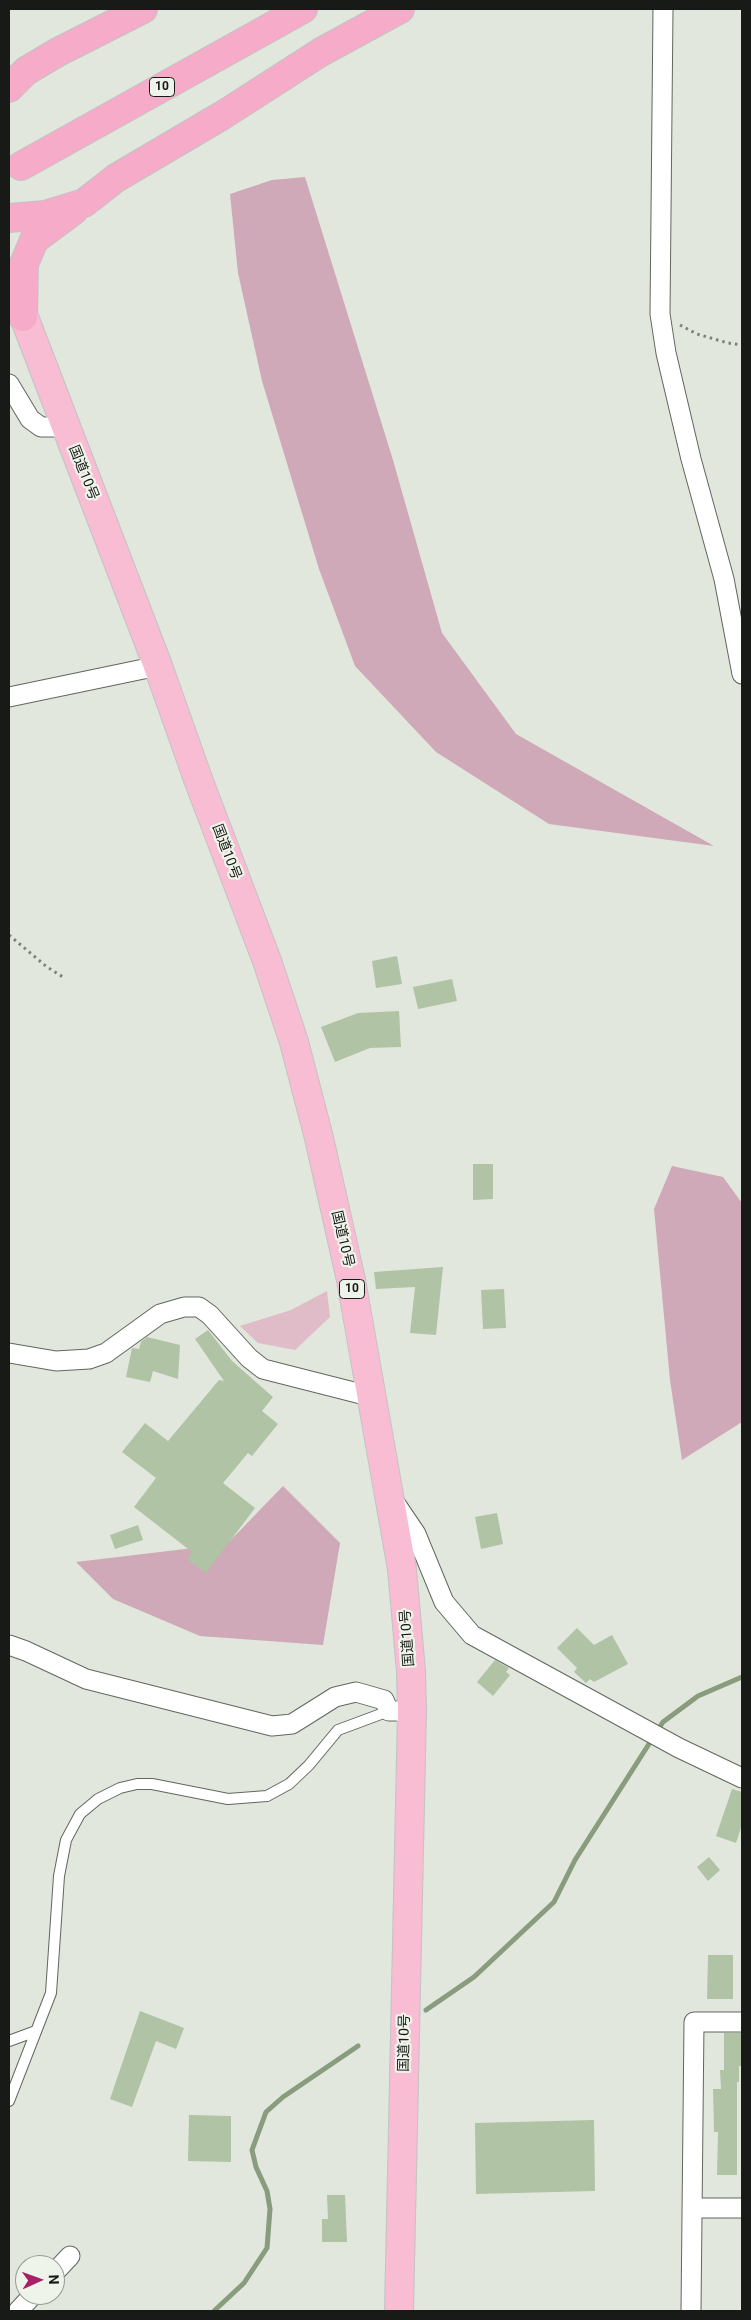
<!DOCTYPE html>
<meta charset="utf-8">
<style>
body{margin:0}
#map{position:relative;width:751px;height:2320px;overflow:hidden;background:#e1e7dd;font-family:Roboto,sans-serif}
canvas{display:block}
.frame{position:absolute;inset:0;border:10px solid #181a17;pointer-events:none}
.north{position:absolute;left:15px;top:2255px;width:50px;height:50px;box-sizing:border-box;background:#eef4ea;border:1px solid #989d96;border-radius:50%;rotate:88deg;font-size:14px;font-weight:700;line-height:20px;text-align:center;color:#181a17}
.north::after{content:'';display:block;margin:auto;width:18px;height:22px;background:#a82168;clip-path:polygon(50% 0,100% 100%,50% 72%,0 100%)}
</style>
<div id="map">
<canvas width="751" height="2320"></canvas>
<div class="frame"></div>
<div class="north">N</div>
</div>
<script>
const ctx = document.querySelector('canvas').getContext('2d');
ctx.lineJoin = 'round';
function paint(path, color) { ctx.fillStyle = color; ctx.fill(path, 'evenodd'); }
const poly = rows => new Path2D(rows.map(r => 'M' + r).join(''));
function trace(path, color, width, dash) { ctx.strokeStyle = color; ctx.lineWidth = width; ctx.lineCap = dash ? 'butt' : 'round'; ctx.setLineDash(dash || []); ctx.stroke(path); }
function write(font, color, halo, rows, align = 'center') {
  ctx.font = font + ' Roboto,"Noto Sans JP",sans-serif'; ctx.lineWidth = 4.5; ctx.setLineDash([]); ctx.textBaseline = 'middle'; ctx.strokeStyle = halo; ctx.fillStyle = color; for (const [text, x, y, turn = 0] of rows) {
    ctx.save(); ctx.translate(x, y); ctx.rotate((+turn || 0) * Math.PI / 180); ctx.textAlign = isNaN(turn) ? turn : align; if (halo) ctx.strokeText(text, 0, 0); ctx.fillText(text, 0, 0); ctx.restore();
  }
}
paint(poly([
 [327,1291,330,1317,295,1350,258,1343,240,1326,291,1310]
]), '#e0bbc8');
paint(poly([
 [305,177,393,460,442,633,516,734,714,846,549,824,436,752,355,666,319,569,262,381,238,273,230,194,272,180],
 [672,1166,723,1177,742,1203,742,1422,682,1460,670,1380,654,1209],
 [283,1486,340,1543,323,1645,200,1636,113,1599,76,1562,227,1544]
]), '#cfa9b7');
trace(poly([
 [426,2010,474,1977,554,1902,575,1860,663,1722,698,1696,742,1677],
 [214,2311,244,2283,267,2248,270,2209,267,2191,256,2167,252,2150,266,2112,283,2097,358,2046]
]), '#899c7e', 5);
paint(poly([
 [397,956,402,984,376,988,372,961],
 [452,979,457,1001,418,1009,413,987],
 [399,1011,401,1047,370,1048,335,1062,321,1027,358,1013],
 [473,1164,493,1164,493,1199,473,1200],
 [443,1267,436,1335,410,1333,415,1287,376,1289,374,1272],
 [504,1289,506,1328,483,1329,481,1290],
 [208,1330,232,1361,273,1397,262,1411,278,1424,252,1456,248,1453,223,1483,255,1508,206,1573,187,1559,192,1552,134,1507,156,1478,122,1452,145,1423,168,1441,219,1380,224,1381,195,1339],
 [147,1337,180,1345,178,1379,153,1371,150,1382,126,1377,132,1348,139,1349,141,1342],
 [497,1513,503,1544,481,1549,475,1517],
 [138,1525,143,1540,115,1549,110,1535],
 [577,1628,594,1645,612,1635,628,1664,594,1682,590,1679,586,1683,574,1672,577,1668,557,1648],
 [495,1660,509,1668,506,1672,510,1675,493,1696,477,1682],
 [732,1789,742,1792,742,1825,736,1843,716,1836],
 [709,1857,720,1870,708,1881,697,1867],
 [708,1955,733,1955,733,1999,707,1999],
 [140,2011,184,2028,176,2049,156,2041,132,2107,110,2099],
 [724,2033,742,2033,742,2066,739,2066,739,2082,737,2082,737,2175,717,2175,718,2132,714,2132,713,2089,721,2089,720,2070,724,2070],
 [189,2115,231,2116,231,2162,188,2161],
 [594,2120,595,2191,476,2194,475,2123],
 [327,2195,345,2195,347,2242,322,2242,322,2219,328,2219]
]), '#b0c3a4');
const service = poly([
 [9,2041,36,2031],
 [9,2101,51,1993,59,1876,66,1840,80,1814,98,1799,120,1788,137,1784,152,1784,228,1799,267,1796,289,1784,309,1765,338,1730,389,1711]
]);
const minor = poly([
 [663,9,660,314,666,353,691,459,724,579,742,674],
 [9,384,30,419,41,427,65,427],
 [9,697,158,666],
 [9,1353,56,1361,89,1359,106,1353,160,1314,184,1307,199,1307,210,1315,249,1358,263,1369,373,1397],
 [393,1500,416,1534,444,1602,472,1635,679,1748,742,1778],
 [9,1645,26,1651,86,1679,272,1726,292,1724,335,1697,356,1692,384,1700,389,1711,412,1711],
 [692,2208,742,2208],
 [55,2272,70,2256],
 [18,2311,33,2295],
 [691,2311,694,2022,742,2022]
]);
const trunk = poly([
 [9,278,158,666,198,779,267,961,294,1042,319,1138,351,1280,402,1569,411,1671,412,1711,399,2311]
]);
const motorway = poly([
 [9,88,26,71,58,52,143,9],
 [21,166,303,9],
 [9,218,45,215,84,203,116,178,223,115,321,52,400,9],
 [23,317,24,264,34,240,73,211]
]);
trace(service, '#61675e', 12);
trace(minor, '#61675e', 21);
trace(trunk, '#c3c3c3', 30);
trace(motorway, '#c3c3c3', 30);
trace(poly([
 [680,325,697,334,728,343,742,345],
 [9,935,47,967,63,977]
]), '#7d817a', 3, [2.5, 4]);
trace(service, '#fff', 10);
trace(minor, '#fff', 19);
trace(trunk, '#f8bcd3', 28);
trace(motorway, '#f6abc8', 28);
for (const [x, y, w] of [
 [162,87,25],
 [352,1289,25]
]) { const box = new Path2D(); box.roundRect(x - w / 2, y - 9.5, w, 19, 4); ctx.fillStyle = '#eef4ea'; ctx.fill(box); trace(box, '#181a17', 1); }
write('bold 12px', '#181a17', null, [
 ["10",162,87],
 ["10",352,1289]
]);
write('14px', '#181a17', '#eef4ea', [
 ["国道10号",83,473,68],
 ["国道10号",226,852,69],
 ["国道10号",342,1239,77],
 ["国道10号",408,1638,-94],
 ["国道10号",405,2043,-89]
]);
</script>
